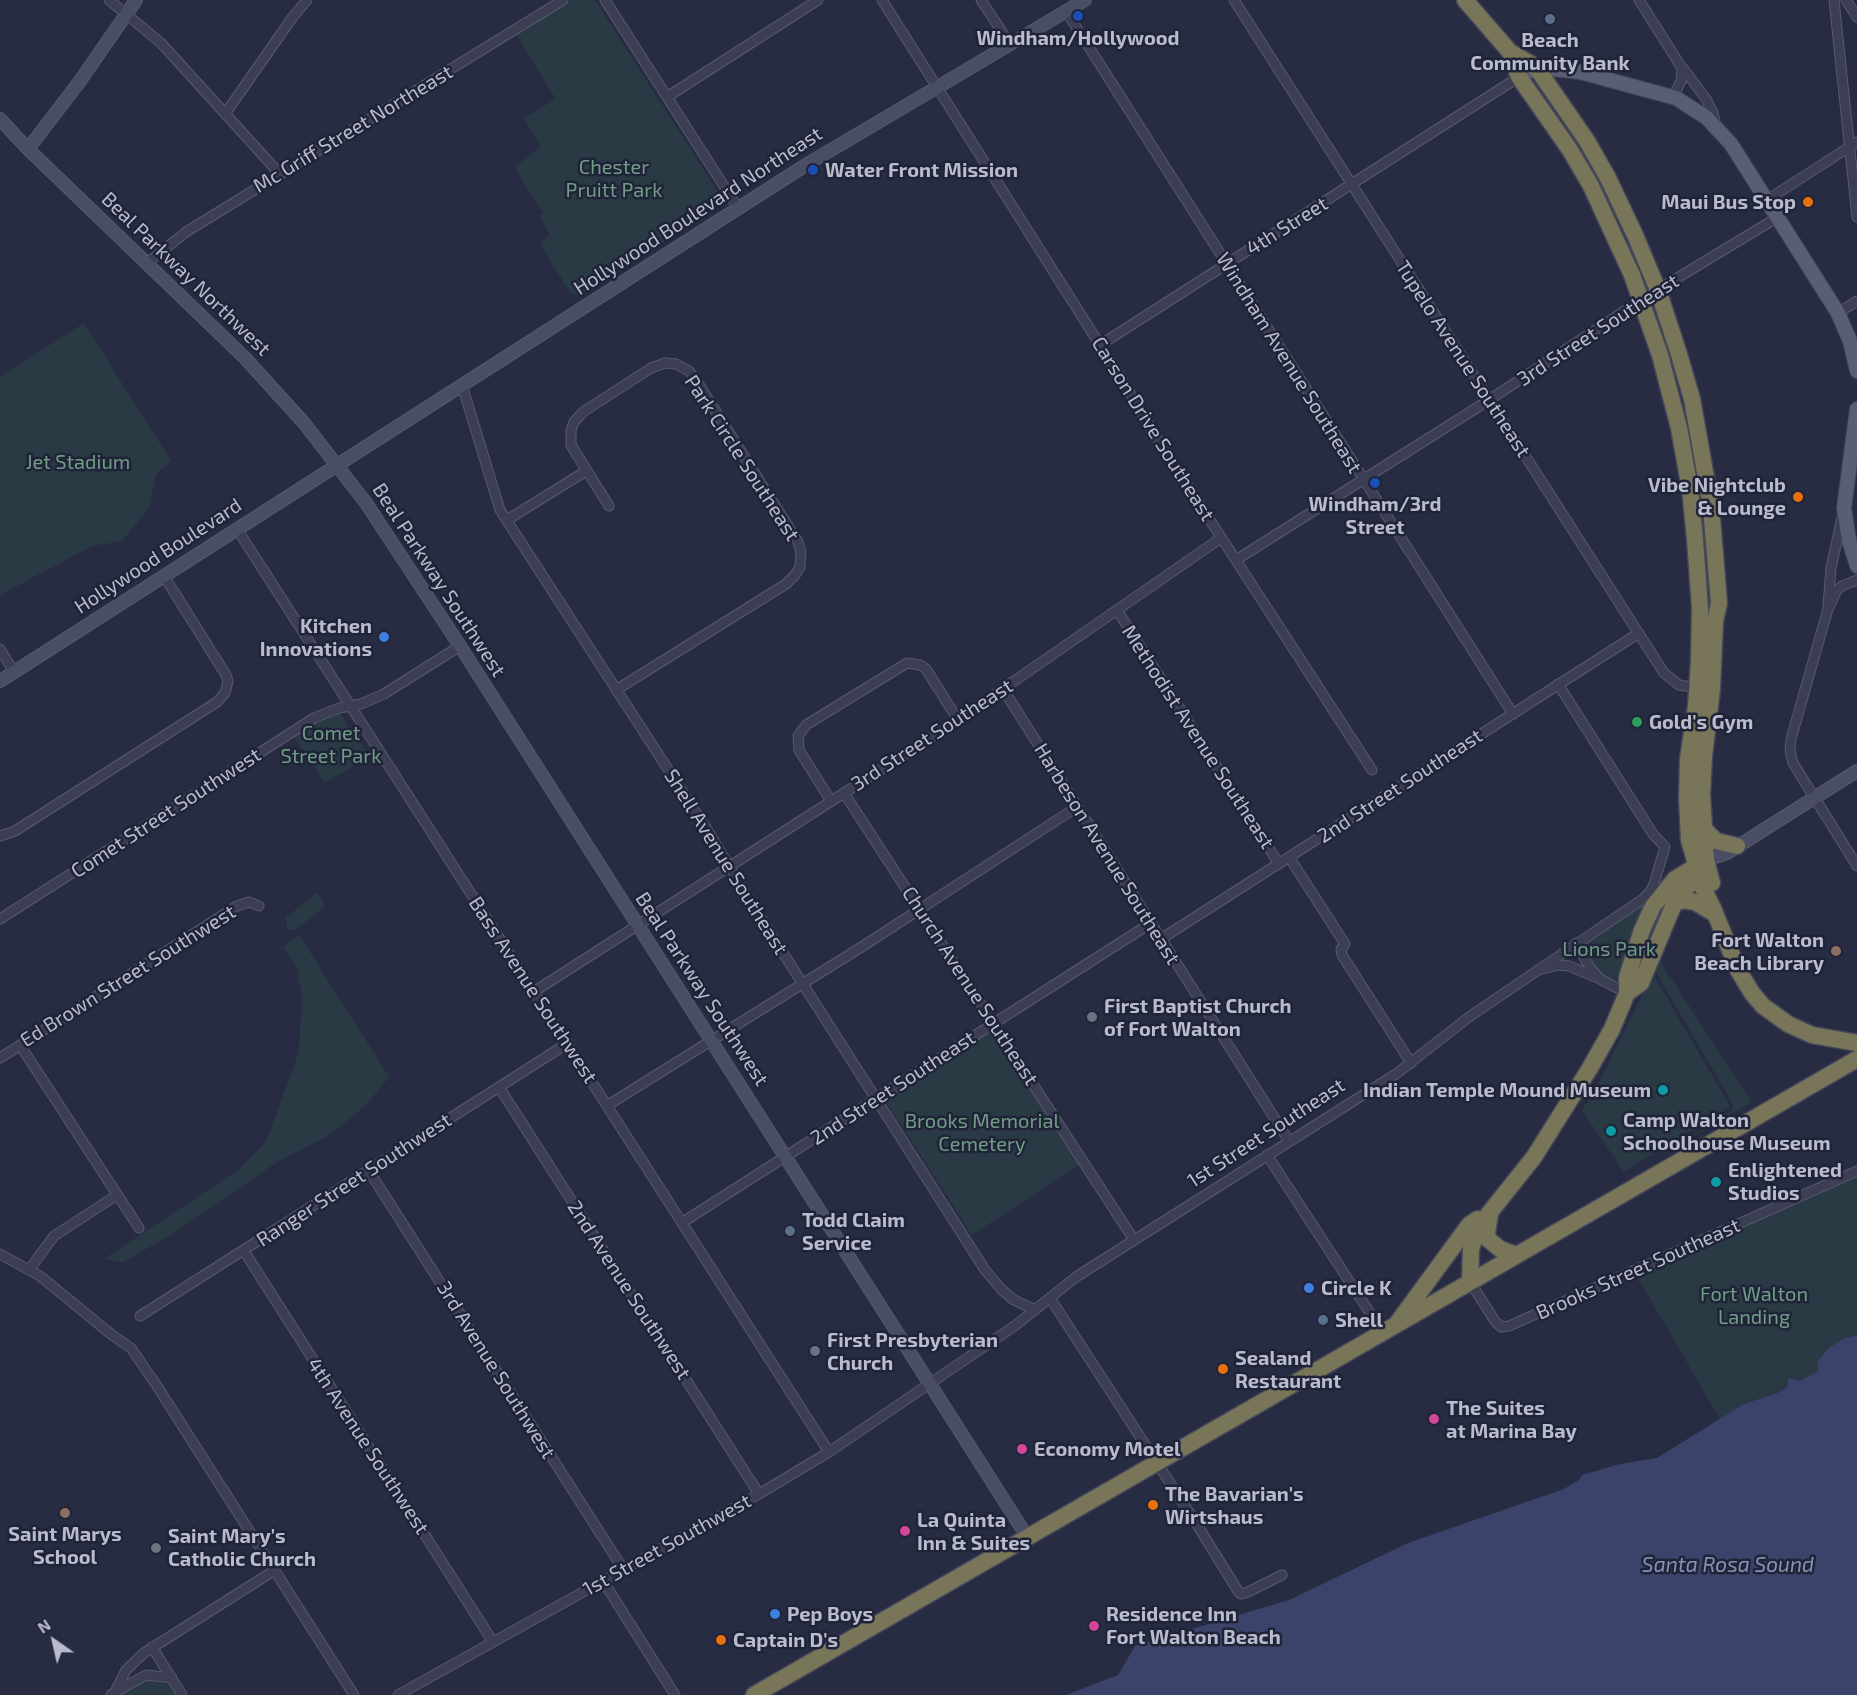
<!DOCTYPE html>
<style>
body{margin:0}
#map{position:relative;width:1857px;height:1695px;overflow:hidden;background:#282c43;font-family:"Exo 2",sans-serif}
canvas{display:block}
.north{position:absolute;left:24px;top:1611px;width:60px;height:60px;-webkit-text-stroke:4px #202438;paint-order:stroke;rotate:326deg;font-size:16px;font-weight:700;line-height:24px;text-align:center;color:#b9bccc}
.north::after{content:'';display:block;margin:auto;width:21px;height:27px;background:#b9bccc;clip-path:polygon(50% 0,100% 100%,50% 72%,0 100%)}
</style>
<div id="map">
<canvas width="1857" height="1695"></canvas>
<div class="north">N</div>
</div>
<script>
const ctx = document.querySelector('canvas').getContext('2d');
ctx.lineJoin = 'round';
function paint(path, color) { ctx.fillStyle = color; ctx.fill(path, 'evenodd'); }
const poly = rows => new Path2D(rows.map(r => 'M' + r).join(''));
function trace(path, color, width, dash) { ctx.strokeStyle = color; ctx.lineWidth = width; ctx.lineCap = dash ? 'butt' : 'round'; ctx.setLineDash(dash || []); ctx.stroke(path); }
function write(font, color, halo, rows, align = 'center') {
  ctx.font = font + ' "Exo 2",sans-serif'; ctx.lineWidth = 5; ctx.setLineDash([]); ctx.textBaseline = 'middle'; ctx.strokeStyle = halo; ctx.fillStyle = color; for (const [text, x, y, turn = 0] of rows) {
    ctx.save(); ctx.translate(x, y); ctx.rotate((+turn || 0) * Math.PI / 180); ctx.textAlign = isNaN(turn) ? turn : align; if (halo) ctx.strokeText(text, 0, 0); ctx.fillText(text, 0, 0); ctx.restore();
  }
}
paint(poly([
 [570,0,595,0,725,203,581,295,577,296,570,292,541,246,542,241,550,234,539,216,543,213,514,167,541,147,524,118,556,99,515,33],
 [84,323,171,461,156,474,149,508,122,541,92,546,0,595,0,377],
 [339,712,370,756,325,783,294,736,318,720],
 [317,893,324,901,324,908,294,930,289,930,286,926,287,922,285,918],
 [1651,895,1621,977,1612,979,1604,976,1594,967,1583,943],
 [299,935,389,1077,365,1106,328,1136,277,1162,171,1235,123,1262,104,1259,238,1170,266,1142,299,1052,302,997,297,968,283,947],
 [1657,957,1752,1102,1644,1165,1732,1110,1733,1104,1656,973,1651,972],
 [1653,974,1730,1106,1624,1172,1582,1110,1593,1094],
 [992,1030,1079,1165,972,1235,885,1100],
 [1857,1171,1857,1335,1845,1338,1818,1371,1780,1392,1744,1404,1720,1419,1634,1271],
 [148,1679,168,1685,175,1695,118,1695]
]), '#2a3a44');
paint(poly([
 [1857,1335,1857,1695,1066,1695,1118,1675,1135,1646,1289,1600,1408,1543,1564,1489,1579,1480,1582,1475,1620,1464,1657,1458,1744,1404,1780,1392,1788,1387,1788,1378,1800,1381,1818,1371,1818,1361,1829,1348,1845,1338]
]), '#3c436a');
const street = poly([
 [109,0,161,43,279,173],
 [605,0,738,208],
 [882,0,1124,383,1158,440,1372,770],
 [981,0,1010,44],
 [1234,0,1664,673,1679,685,1699,688],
 [1639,0,1682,68,1681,81,1673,97],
 [1834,0,1857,217],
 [1846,0,1857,17],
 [1066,11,1513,714],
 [1682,67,1706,99,1713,113,1716,126],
 [667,97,818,0],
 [225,114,292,18,307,0],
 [1767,200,1857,142],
 [147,263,186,232,563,0],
 [1838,313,1857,301],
 [1100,345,1519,77],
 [462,385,500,510,708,831,750,901,985,1270,1002,1290,1014,1300,1035,1310],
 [609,506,571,445,571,430,574,422,583,412,651,368,665,363,676,364,689,371,696,380,798,542,801,552,800,567,795,575,786,584,616,690],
 [507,520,586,471],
 [237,529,829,1452],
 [1236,560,1489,400,1641,300,1778,217],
 [1857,580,1842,586,1837,590,1828,609,1791,739,1790,751,1793,763,1857,866],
 [1828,606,1831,568,1843,513],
 [1117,610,1279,864],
 [0,649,14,672],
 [1003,689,1289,1141],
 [844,793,1134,1240],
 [831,801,799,750,798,736,806,725,907,663,920,665,926,669,958,720],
 [0,836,15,831,217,702,225,693,228,681,226,675,164,576],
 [1289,857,1345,944,1341,949,1342,955,1411,1063],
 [0,919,314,718,339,708,361,704,384,694,460,646],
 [1161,939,1639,633],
 [1576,943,1590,968,1600,979,1627,993],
 [1543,969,1558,965,1569,966,1595,977],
 [535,991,958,720,1221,538],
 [20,1045,139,1228],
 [0,1058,237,906,249,902,259,906],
 [499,1087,759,1494],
 [608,1105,860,948,1077,807],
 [1267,1155,1383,1333],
 [369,1171,623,1569],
 [683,1222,1151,923],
 [244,1251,493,1642],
 [0,1254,40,1276,112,1335,131,1348,157,1386,354,1695],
 [29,1270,54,1236,117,1195],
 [1470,1282,1495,1321,1501,1327,1509,1326,1857,1171],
 [1050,1298,1196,1523,1238,1591,1241,1594,1248,1592,1282,1575],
 [140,1316,568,1043],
 [603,1581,675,1695],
 [152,1647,182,1695],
 [115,1692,146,1675,172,1678],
 [111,1695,115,1692,126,1670,144,1653,275,1570],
 [398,1695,759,1494,829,1452,1016,1325,1076,1277,1396,1074,1469,1017,1643,899,1650,892,1654,884,1665,847,1653,834,1558,684]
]);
const secondary = poly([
 [0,119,28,149,245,358,304,423,366,503,460,646,1028,1538],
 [28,149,80,81,136,0],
 [0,681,809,163,1085,0],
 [1706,860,1727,853,1857,771]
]);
const primary = poly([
 [1519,77,1536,67,1580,72,1676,98,1707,118,1731,144,1838,313,1850,341,1857,371],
 [1857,409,1844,508,1849,540,1857,566]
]);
const highway = poly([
 [1465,0,1510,52,1519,77,1570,150,1591,186,1632,275,1660,355,1679,428,1690,489,1695,539,1700,608,1699,661,1696,706,1688,759,1687,798,1689,840,1703,888,1713,908,1738,970,1752,993,1763,1006,1788,1024,1812,1035,1857,1043],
 [1510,52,1536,67,1587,141,1608,178,1635,235,1658,290,1678,351,1692,399,1711,506,1719,603,1715,621,1712,689,1704,756,1702,794,1706,860,1712,883],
 [1703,828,1716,841,1737,846],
 [1674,904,1682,900,1695,902,1715,914],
 [1627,993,1641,983,1674,904,1688,886,1707,873],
 [1490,1214,1487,1233,1488,1239,1500,1249,1516,1255],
 [1470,1282,1471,1249,1479,1226,1534,1157,1590,1068,1612,1029,1627,993,1627,977,1642,930,1653,906,1675,879,1706,860],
 [1398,1322,1469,1225,1478,1219],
 [754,1695,1857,1059]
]);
trace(street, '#575a6d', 11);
trace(secondary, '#575a6d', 14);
trace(primary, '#434659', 16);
trace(highway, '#44475a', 19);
trace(street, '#3c3f53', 9);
trace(secondary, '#4a4d66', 12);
trace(primary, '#5a5e73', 14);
trace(highway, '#797559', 16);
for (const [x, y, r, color] of [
 [1078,16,6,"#1a4fb4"],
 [1550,19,6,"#5c6f8a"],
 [813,170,6,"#1a4fb4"],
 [1808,202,6,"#e8710a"],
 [1375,483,6,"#1a4fb4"],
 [1798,497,6,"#e8710a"],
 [384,637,6,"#3f7fe0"],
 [1637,722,6,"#2e9e5b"],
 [1836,951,6,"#8d6e63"],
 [1092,1017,6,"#6b7280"],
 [1663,1090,6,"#0f9aa8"],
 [1611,1131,6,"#0f9aa8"],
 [1716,1182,6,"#0f9aa8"],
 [790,1231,6,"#5c6f8a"],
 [1309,1288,6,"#3f7fe0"],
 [1323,1320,6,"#5c6f8a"],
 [815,1351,6,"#6b7280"],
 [1223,1369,6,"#e8710a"],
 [1434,1419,6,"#d1479c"],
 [1022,1449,6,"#d1479c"],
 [1153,1505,6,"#e8710a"],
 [65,1513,6,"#8d6e63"],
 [905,1531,6,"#d1479c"],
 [156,1548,6,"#6b7280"],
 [775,1614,6,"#3f7fe0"],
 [1094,1626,6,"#d1479c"],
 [721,1640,6,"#e8710a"]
]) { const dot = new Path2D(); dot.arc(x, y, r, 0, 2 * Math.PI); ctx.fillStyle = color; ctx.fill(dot); trace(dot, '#202438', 2); }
write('bold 20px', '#b9bccc', '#202438', [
 ["Windham/Hollywood",1078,38,"center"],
 ["Beach",1550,40,"center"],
 ["Community Bank",1550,63,"center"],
 ["Water Front Mission",825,170],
 ["Maui Bus Stop",1796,202,"right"],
 ["Vibe Nightclub",1786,485,"right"],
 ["& Lounge",1786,508,"right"],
 ["Windham/3rd",1375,504,"center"],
 ["Street",1375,527,"center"],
 ["Kitchen",372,626,"right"],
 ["Innovations",372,649,"right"],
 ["Gold's Gym",1649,722],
 ["Fort Walton",1824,940,"right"],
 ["Beach Library",1824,963,"right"],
 ["First Baptist Church",1104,1006],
 ["of Fort Walton",1104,1029],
 ["Indian Temple Mound Museum",1651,1090,"right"],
 ["Camp Walton",1623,1120],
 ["Schoolhouse Museum",1623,1143],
 ["Enlightened",1728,1170],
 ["Studios",1728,1193],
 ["Todd Claim",802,1220],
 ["Service",802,1243],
 ["Circle K",1321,1288],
 ["Shell",1335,1320],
 ["First Presbyterian",827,1340],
 ["Church",827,1363],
 ["Sealand",1235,1358],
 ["Restaurant",1235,1381],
 ["The Suites",1446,1408],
 ["at Marina Bay",1446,1431],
 ["Economy Motel",1034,1449],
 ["The Bavarian's",1165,1494],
 ["Wirtshaus",1165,1517],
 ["La Quinta",917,1520],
 ["Inn & Suites",917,1543],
 ["Saint Marys",65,1534,"center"],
 ["School",65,1557,"center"],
 ["Saint Mary's",168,1536],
 ["Catholic Church",168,1559],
 ["Pep Boys",787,1614],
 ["Residence Inn",1106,1614],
 ["Fort Walton Beach",1106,1637],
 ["Captain D's",733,1640]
], 'left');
write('20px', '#b9bccc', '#202438', [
 ["Mc Griff Street Northeast",353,129,-31],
 ["Hollywood Boulevard Northeast",698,211,-33],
 ["4th Street",1287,226,-32],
 ["Beal Parkway Northwest",186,274,44],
 ["3rd Street Southeast",1598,330,-33],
 ["Tupelo Avenue Southeast",1463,359,57],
 ["Windham Avenue Southeast",1289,363,58],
 ["Carson Drive Southeast",1153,429,58],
 ["Park Circle Southeast",742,458,57],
 ["Hollywood Boulevard",158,556,-33],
 ["Beal Parkway Southwest",439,580,57],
 ["3rd Street Southeast",932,735,-33],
 ["Methodist Avenue Southeast",1198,737,57],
 ["2nd Street Southeast",1400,786,-33],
 ["Comet Street Southwest",166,813,-33],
 ["Harbeson Avenue Southeast",1107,854,58],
 ["Shell Avenue Southeast",726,862,58],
 ["Ed Brown Street Southwest",128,976,-32],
 ["Church Avenue Southeast",970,986,57],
 ["Beal Parkway Southwest",702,989,57],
 ["Bass Avenue Southwest",533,990,57],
 ["2nd Street Southeast",893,1088,-33],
 ["1st Street Southeast",1266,1133,-33],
 ["Ranger Street Southwest",354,1180,-33],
 ["Brooks Street Southeast",1638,1269,-24],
 ["2nd Avenue Southwest",629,1290,57],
 ["3rd Avenue Southwest",496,1370,58],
 ["4th Avenue Southwest",368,1446,57],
 ["1st Street Southwest",667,1545,-29]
]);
write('20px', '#719d87', '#202438', [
 ["Chester",614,167],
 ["Pruitt Park",614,190],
 ["Jet Stadium",78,462],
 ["Comet",331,733],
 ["Street Park",331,756],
 ["Lions Park",1609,949],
 ["Brooks Memorial",982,1121],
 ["Cemetery",982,1144],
 ["Fort Walton",1754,1294],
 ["Landing",1754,1317]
]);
write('italic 21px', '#8890b7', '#202438', [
 ["Santa Rosa Sound",1728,1565]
]);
</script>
